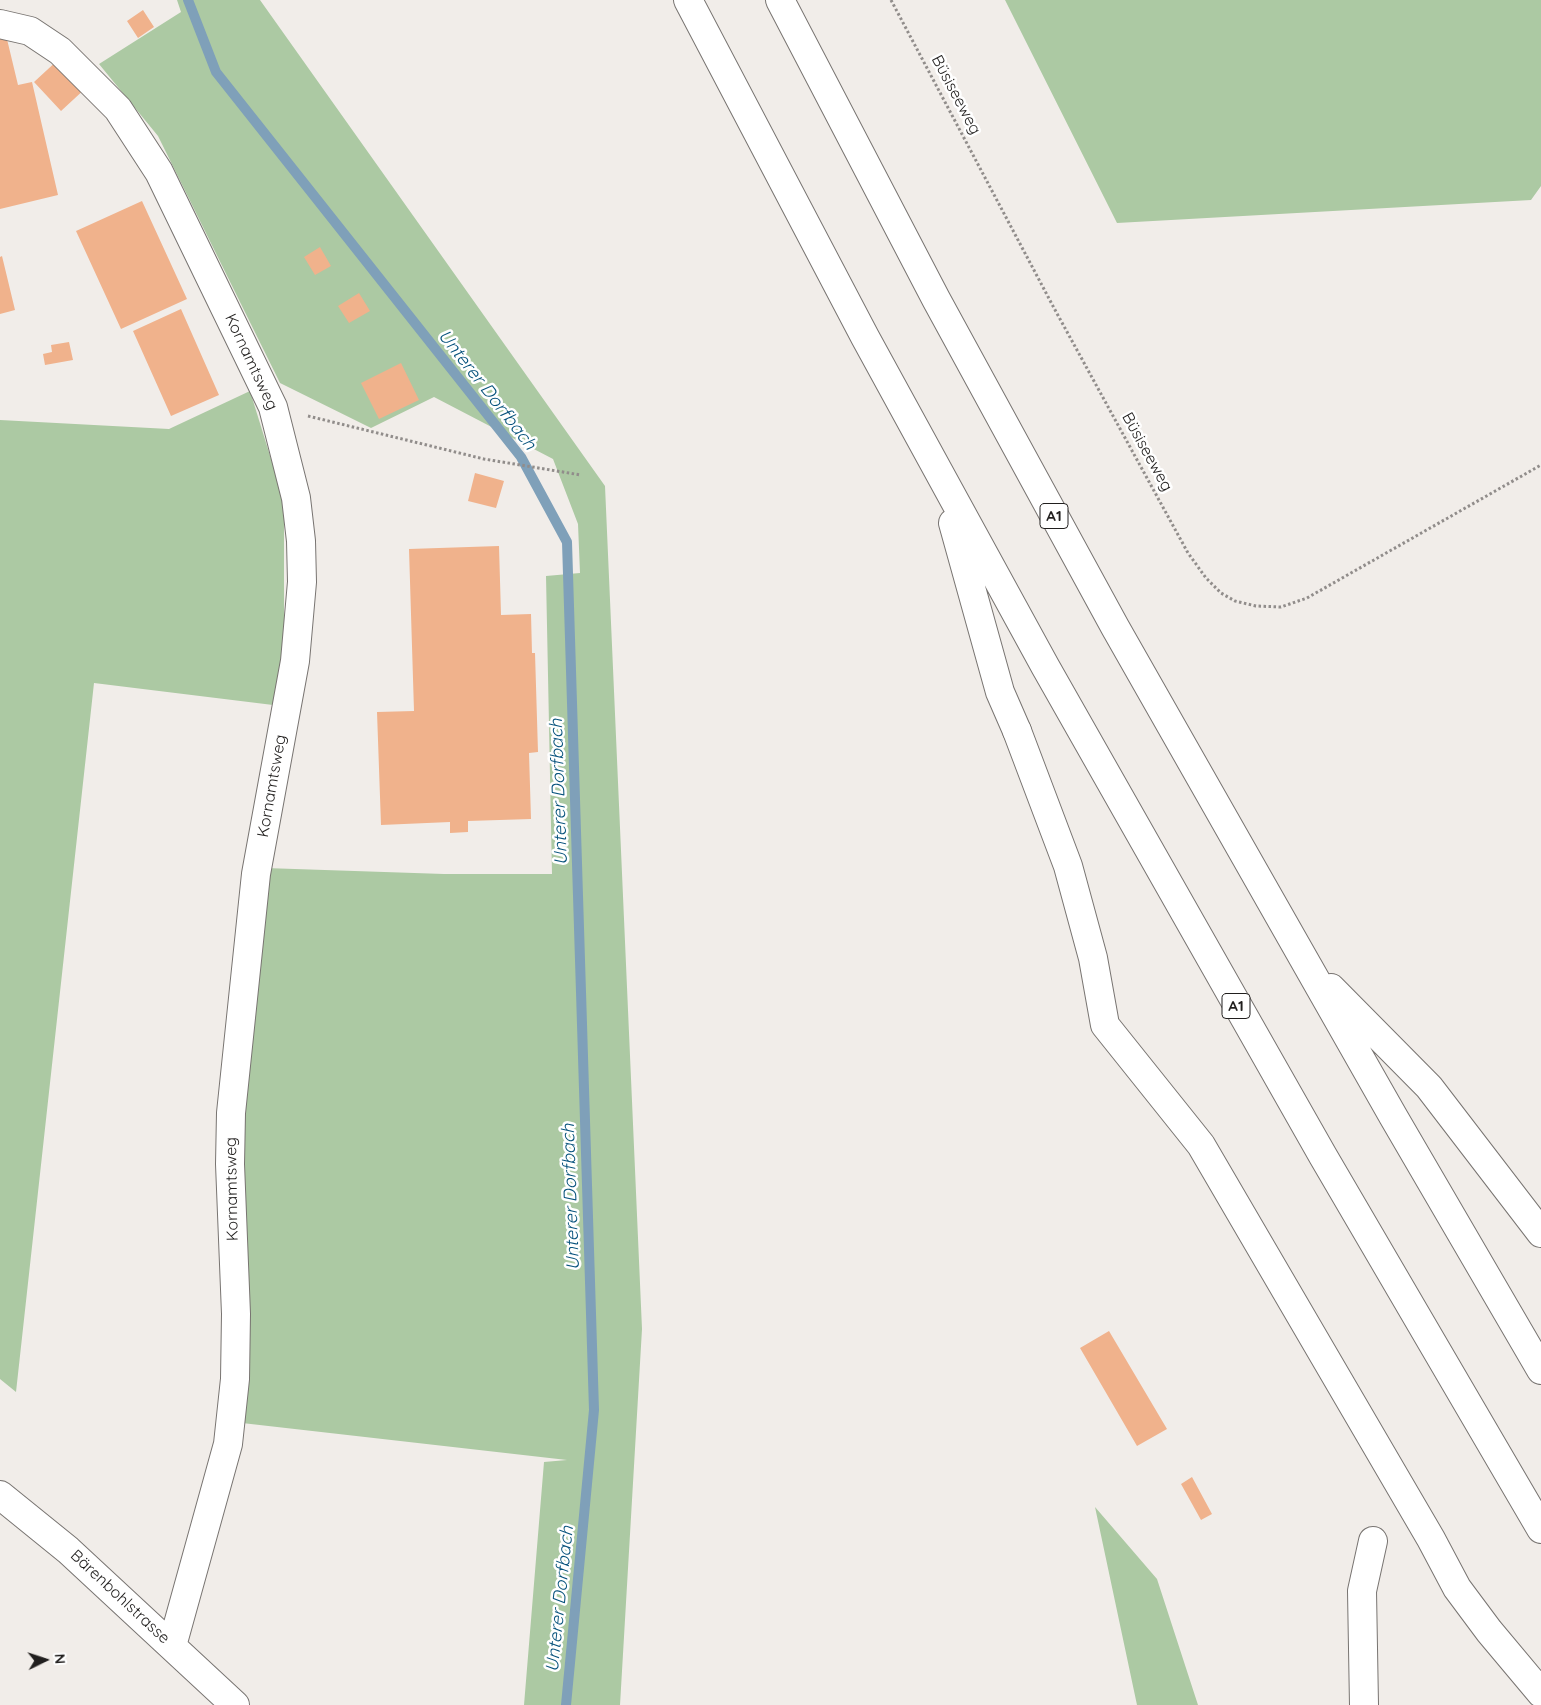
<!DOCTYPE html>
<meta charset="utf-8">
<style>
body{margin:0}
#map{position:relative;width:1541px;height:1705px;overflow:hidden;background:#f1ede9;font-family:Quicksand,sans-serif}
canvas{display:block}
.north{position:absolute;left:20px;top:1635px;width:50px;height:50px;-webkit-text-stroke:4px #fff;paint-order:stroke;rotate:86deg;font-size:14px;font-weight:700;line-height:20px;text-align:center;color:#211f1e}
.north::after{content:'';display:block;margin:auto;width:18px;height:22px;background:#211f1e;clip-path:polygon(50% 0,100% 100%,50% 72%,0 100%)}
</style>
<div id="map">
<canvas width="1541" height="1705"></canvas>
<div class="north">N</div>
</div>
<script>
const ctx = document.querySelector('canvas').getContext('2d');
ctx.lineJoin = 'round';
function paint(path, color) { ctx.fillStyle = color; ctx.fill(path, 'evenodd'); }
const poly = rows => new Path2D(rows.map(r => 'M' + r).join(''));
function trace(path, color, width, dash) { ctx.strokeStyle = color; ctx.lineWidth = width; ctx.lineCap = dash ? 'butt' : 'round'; ctx.setLineDash(dash || []); ctx.stroke(path); }
function write(font, color, halo, rows, align = 'center') {
  ctx.font = font + ' Quicksand,sans-serif'; ctx.lineWidth = 5; ctx.setLineDash([]); ctx.textBaseline = 'middle'; ctx.strokeStyle = halo; ctx.fillStyle = color; for (const [text, x, y, turn = 0] of rows) {
    ctx.save(); ctx.translate(x, y); ctx.rotate((+turn || 0) * Math.PI / 180); ctx.textAlign = isNaN(turn) ? turn : align; if (halo) ctx.strokeText(text, 0, 0); ctx.fillText(text, 0, 0); ctx.restore();
  }
}
paint(poly([
 [177,0,260,0,605,486,642,1329,620,1705,524,1705,544,1462,567,1460,242,1423,241,1164,265,868,444,874,552,874,546,576,580,573,578,524,553,459,434,397,371,428,280,383,158,136,99,64,181,12],
 [1005,0,1541,0,1541,186,1531,200,1117,223],
 [250,391,284,501,284,645,273,705,94,683,16,1392,0,1379,0,420,169,429],
 [1095,1507,1157,1579,1198,1705,1137,1705]
]), '#acc9a3');
trace(poly([
 [188,0,216,72,521,457,567,542,594,1410,566,1705]
]), '#7fa0b9', 10);
paint(poly([
 [143,10,154,27,138,38,127,21],
 [6,35,18,85,32,82,58,195,0,209,0,36],
 [60,58,87,87,61,111,34,82],
 [142,201,187,299,121,329,76,231],
 [320,247,331,266,315,275,304,257],
 [2,256,15,310,0,314,0,257],
 [359,293,370,311,349,323,338,306],
 [181,309,219,395,171,416,133,331],
 [69,342,73,360,45,365,43,354,52,352,51,345],
 [401,363,419,400,379,419,361,383],
 [475,473,504,481,496,508,468,501],
 [499,546,501,615,531,614,532,653,535,653,538,752,529,753,531,819,468,821,468,832,450,833,450,822,381,825,377,712,414,711,409,549],
 [1109,1331,1167,1429,1137,1446,1080,1348],
 [1192,1477,1212,1514,1201,1520,1181,1484]
]), '#f0b28c');
const minor = poly([
 [0,24,30,31,60,51,118,109,159,172,273,407,296,498,301,541,302,582,295,661,256,874,231,1113,230,1164,236,1314,235,1379,228,1444,172,1646],
 [1017,731,1068,866,1093,958,1105,1025,1201,1145,1431,1539,1457,1588,1489,1631,1541,1693],
 [0,1495,68,1550,235,1705],
 [1364,1705,1362,1591,1373,1541]
]);
const highway = poly([
 [688,0,865,337,1045,666,1323,1156,1541,1529],
 [780,0,936,299,1115,627,1393,1116,1541,1370],
 [953,523,1000,692,1017,731],
 [1331,988,1429,1087,1541,1233]
]);
trace(minor, '#787471', 30);
trace(highway, '#787471', 30);
trace(poly([
 [891,0,1054,308,1188,553,1206,578,1221,593,1235,601,1256,606,1281,607,1307,598,1541,465],
 [308,416,484,459,581,475]
]), '#918d8b', 3, [2.5, 2.5]);
trace(minor, '#fff', 28);
trace(highway, '#fff', 28);
for (const [x, y, w] of [
 [1054,516,28],
 [1236,1006,28]
]) { const box = new Path2D(); box.roundRect(x - w / 2, y - 12.5, w, 25, 4); ctx.fillStyle = '#fff'; ctx.fill(box); trace(box, '#211f1e', 1); }
write('bold 15px', '#211f1e', null, [
 ["A1",1054,516],
 ["A1",1236,1006]
]);
write('16px', '#211f1e', '#fff', [
 ["Büsiseeweg",956,95,62],
 ["Kornamtsweg",251,362,65],
 ["Büsiseeweg",1147,452,61],
 ["Kornamtsweg",272,786,-80],
 ["Kornamtsweg",232,1189,-91],
 ["Bärenbohlstrasse",120,1597,43]
]);
write('italic 18px', '#06527c', '#fff', [
 ["Unterer Dorfbach",487,390,52],
 ["Unterer Dorfbach",559,792,-92],
 ["Unterer Dorfbach",571,1197,-92],
 ["Unterer Dorfbach",560,1599,-84]
]);
</script>
